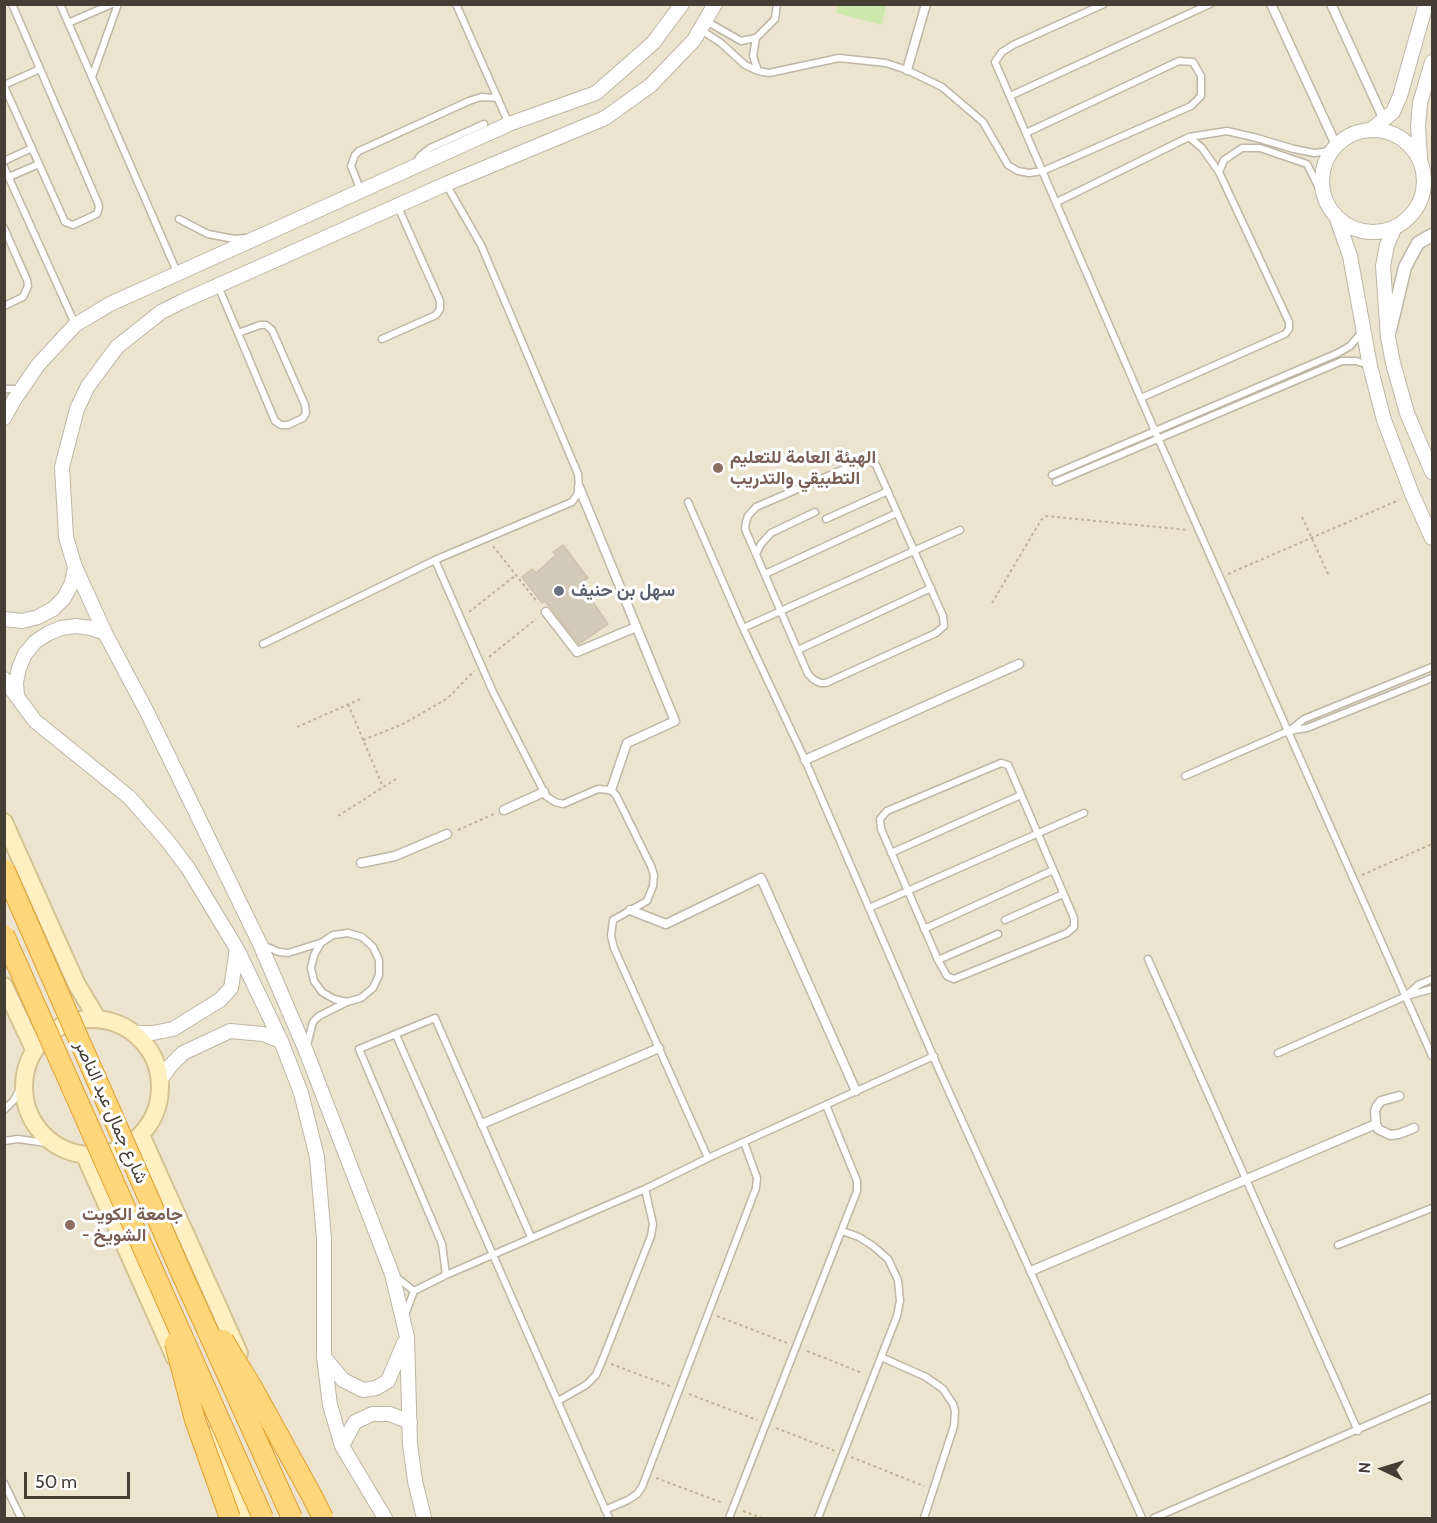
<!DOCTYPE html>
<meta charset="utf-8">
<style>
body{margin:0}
#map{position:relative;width:1437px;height:1523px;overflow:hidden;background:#f3eee5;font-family:Cabin,sans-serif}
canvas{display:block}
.frame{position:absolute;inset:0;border:6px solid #453e34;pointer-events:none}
.north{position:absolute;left:1353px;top:1439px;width:60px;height:60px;-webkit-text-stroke:4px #fff;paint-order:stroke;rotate:274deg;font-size:16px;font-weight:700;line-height:24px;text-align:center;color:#453e34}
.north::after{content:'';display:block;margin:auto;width:21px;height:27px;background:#453e34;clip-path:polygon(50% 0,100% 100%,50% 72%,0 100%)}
.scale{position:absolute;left:24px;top:1472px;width:106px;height:27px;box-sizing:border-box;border:3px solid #453e34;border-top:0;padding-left:8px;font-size:18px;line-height:21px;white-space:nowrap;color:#453e34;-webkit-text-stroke:4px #fff;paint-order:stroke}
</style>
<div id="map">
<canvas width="1437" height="1523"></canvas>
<div class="frame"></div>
<div class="north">N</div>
<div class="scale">50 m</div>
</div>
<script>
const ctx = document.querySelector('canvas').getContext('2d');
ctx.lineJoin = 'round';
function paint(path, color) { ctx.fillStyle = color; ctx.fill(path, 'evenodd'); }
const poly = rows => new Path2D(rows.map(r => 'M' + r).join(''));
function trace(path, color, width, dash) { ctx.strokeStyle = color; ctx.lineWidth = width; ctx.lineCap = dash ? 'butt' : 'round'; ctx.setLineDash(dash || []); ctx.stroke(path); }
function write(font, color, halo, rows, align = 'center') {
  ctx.font = font + ' Cabin,Vazirmatn,sans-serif'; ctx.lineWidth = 6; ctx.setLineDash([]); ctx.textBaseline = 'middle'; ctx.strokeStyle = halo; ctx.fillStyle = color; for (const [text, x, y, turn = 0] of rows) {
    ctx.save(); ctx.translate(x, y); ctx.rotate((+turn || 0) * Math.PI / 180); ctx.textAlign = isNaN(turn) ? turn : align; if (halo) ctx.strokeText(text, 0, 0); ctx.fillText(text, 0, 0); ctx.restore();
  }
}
paint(poly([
 [5,5,1432,5,1432,1518,5,1518]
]), '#ece4ce');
paint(poly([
 [880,5,886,6,882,25,836,13,838,5]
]), '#cde8ac');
const building = poly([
 [563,545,588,578,580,583,608,624,579,644,551,608,545,601,542,603,522,577,532,569,536,573,556,555,553,552,563,545]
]);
paint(building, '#d4caba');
trace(building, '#cfc2ad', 1.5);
const service = poly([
 [60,4,177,272],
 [456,4,509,124],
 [1104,4,1013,45,1002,52,995,62,1158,438,1432,1056],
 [706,21,741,41,756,38,775,19,777,4],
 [68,23,112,4],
 [701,30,721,43,745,65,758,71,769,73,839,58,886,63,907,70,942,87,983,122,1008,165,1018,171,1029,173,1043,171,1191,106,1201,96,1201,76,1193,62,1179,61,1026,133],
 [756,38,753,56,758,71],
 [92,77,118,4],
 [4,85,40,69],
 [4,86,65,222,73,225,97,214,99,207,98,203,12,4],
 [1010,96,1210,4],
 [4,161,32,148],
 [416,163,420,156,430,148,484,124],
 [4,167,75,324],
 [1219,172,1224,160,1242,148,1260,148,1307,164,1326,202],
 [9,177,39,164],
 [361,191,351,166,355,155,359,151,469,101,481,97,498,98],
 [1057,202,1189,137,1227,131,1257,138,1294,149,1314,153,1331,151],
 [179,219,208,234,234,239,246,238],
 [4,228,27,280,28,286,23,297,4,306],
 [218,286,238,333,275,421,281,425,288,425,303,418,306,413,305,405,272,330,266,325,260,325,238,333],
 [382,339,436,315,440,309,440,301,398,207],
 [4,389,20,389],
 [1141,398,1285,334,1289,329,1289,322,1219,172,1202,148,1189,137],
 [865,460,869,460,876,465,943,616,944,626,936,633,826,683,821,683,814,680,808,674,745,529,746,522,748,516,756,507,865,460],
 [1052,475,1338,353,1350,346,1362,332],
 [1056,482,1342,361,1356,361,1368,365],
 [688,502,743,628,805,760,940,1072,1142,1518],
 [826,519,888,491],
 [756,554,761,544,771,533,815,512],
 [435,560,493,692,546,796,555,802,563,804,598,789,611,790,616,795,651,866,654,875,653,886,647,901,613,920,611,936,614,948,708,1158],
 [765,574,897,513],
 [743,628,960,530],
 [263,644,435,560,572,502,577,495,579,487,578,474,481,245,446,184],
 [798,650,931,588],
 [1289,731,1304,719,1432,667],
 [1001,763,1008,765,1010,769,1074,918,1074,927,1067,933,954,979,947,976,938,960,881,829,880,819,887,811,1001,763],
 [1185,776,1288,731,1307,728,1432,678],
 [891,853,1021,795],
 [869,908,1084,813],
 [1005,920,1063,894],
 [924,929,1053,870],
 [262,945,279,952,288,953,320,943],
 [1148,959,1358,1431],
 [938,960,998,934],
 [1408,994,1418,985,1432,979],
 [396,1035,609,1518],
 [307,1045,313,1022,319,1016,347,1002,361,998,373,988,379,975,379,960,373,947,362,937,348,933,333,935,321,943,314,955,311,968,314,981,322,992,334,999,347,1002],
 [1278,1053,1406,996,1432,989],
 [4,1110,14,1100,23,1083],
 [4,1141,18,1139,53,1144],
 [1338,1245,1432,1208],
 [446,1275,442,1244,359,1049,435,1018,531,1237],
 [395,1276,414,1291],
 [405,1315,414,1291,446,1275,645,1189,708,1158,934,1056],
 [881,1357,926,1377,943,1389,953,1404,955,1411,954,1426,924,1518],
 [558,1401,586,1385,596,1375,602,1361,651,1236,653,1224,645,1189],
 [4,1483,21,1518],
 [605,1510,628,1500,637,1494,642,1487,756,1188,757,1178,744,1142],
 [729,1518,857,1191,857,1181,826,1105],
 [818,1518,881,1357,897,1316,900,1301,898,1280,888,1259,873,1246,859,1237,842,1231],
 [1154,1518,1432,1397]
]);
const pedestrian = poly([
 [1271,4,1336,145],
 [1331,4,1384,120],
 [907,70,926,4],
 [579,487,675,721,627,743,611,790],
 [546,612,577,652,636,627],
 [805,760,1019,664],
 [504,810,544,792],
 [361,863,395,856,447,834],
 [630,910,666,924,761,878,856,1091],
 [1399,1096,1381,1101,1377,1106,1375,1111,1376,1124,1378,1129,1390,1135,1399,1134,1414,1128],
 [482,1124,659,1048],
 [1031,1271,1376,1124]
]);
const minor = poly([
 [1390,330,1405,267,1418,243,1432,235]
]);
const tertiary = poly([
 [1372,129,1393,112,1400,96,1426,4],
 '1322 181a51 51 0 1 1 102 0a51 51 0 1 1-102 0Z',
 [1420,158,1418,127,1420,103,1432,62],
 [1337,219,1350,256,1370,366,1384,420,1412,494,1432,538],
 [1394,229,1387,245,1383,266,1388,337,1393,363,1407,413,1432,472],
 [4,418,14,400,38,365,75,325,110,304,509,124,596,93,653,43,682,4],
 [4,619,22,621,38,617,53,609,64,598,72,583,75,567],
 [4,679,35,721,129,797,166,839,188,868,237,949,281,1041,301,1093,317,1157,324,1239,324,1357,330,1405,342,1446,385,1518],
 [17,697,16,682,19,668,25,654,35,642,47,634,61,628,76,626,91,628,105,633],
 [135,1033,153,1033,173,1029,220,1000,231,988,237,949],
 [160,1080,171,1065,183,1053,230,1031,263,1034,281,1041],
 [324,1357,343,1380,363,1390,376,1388,388,1381,404,1343],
 [342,1446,355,1422,372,1414,390,1414,410,1422],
 [424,1518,415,1481,410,1444,407,1337,392,1274,306,1051,260,944,147,712,105,633,75,567,66,537,62,467,77,409,88,386,117,347,161,312,181,302,446,184,605,118,651,85,694,40,715,4]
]);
const secondary = poly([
 [4,822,77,985,97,1018],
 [4,986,34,1049],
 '24 1087a68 68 0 1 1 136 0a68 68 0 1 1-136 0Z',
 [141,1135,239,1353],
 [85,1156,175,1358],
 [210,1436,246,1518]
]);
trace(service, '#beb6a7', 9);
trace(pedestrian, '#beb6a7', 11);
trace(minor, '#beb6a7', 15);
trace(tertiary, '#beb6a7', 16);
trace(secondary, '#d4c293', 20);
trace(poly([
 [1302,517,1329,576],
 [493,546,538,603],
 [1228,574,1399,500],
 [992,603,1041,520,1046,516,1188,530],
 [469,612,516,575],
 [489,657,536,619],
 [348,704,383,787],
 [297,727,363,698],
 [363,740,403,724,448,698,474,671],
 [338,816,396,779],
 [458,830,494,814],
 [1362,875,1432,844],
 [717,1316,787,1343],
 [807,1351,862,1373],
 [611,1364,670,1386],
 [689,1394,757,1420],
 [776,1428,835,1451],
 [851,1457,924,1486],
 [656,1478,723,1503],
 [743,1511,762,1518]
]), '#c0b298', 2, [3, 3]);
trace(service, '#fff', 6);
trace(pedestrian, '#fff', 8);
trace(minor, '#fff', 12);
trace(tertiary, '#fff', 14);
trace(secondary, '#fff0c2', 16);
const trunkBridge = poly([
 [4,869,181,1272,292,1518],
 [4,935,263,1518],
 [223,1340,253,1389,312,1496,323,1518],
 [175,1343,195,1420,230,1518]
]);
trace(trunkBridge, '#e0a031', 22, []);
trace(trunkBridge, '#ffd67a', 20);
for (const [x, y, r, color] of [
 [718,468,6,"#8d6e63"],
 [559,591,6,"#6b7280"],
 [70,1225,6,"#8d6e63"]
]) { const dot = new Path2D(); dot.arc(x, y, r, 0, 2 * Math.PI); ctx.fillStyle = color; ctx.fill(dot); trace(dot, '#fff', 2); }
write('bold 18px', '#785e54', '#fff', [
 ["الهيئة العامة للتعليم",730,458],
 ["التطبيقي والتدريب",730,479],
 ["جامعة الكويت",82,1215],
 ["- الشويخ",82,1236]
], 'left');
write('bold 18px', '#5b616d', '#fff', [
 ["سهل بن حنيف",571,591]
], 'left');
write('18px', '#453e34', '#fff', [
 ["شارع جمال عبد الناصر",111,1112,66]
]);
</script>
